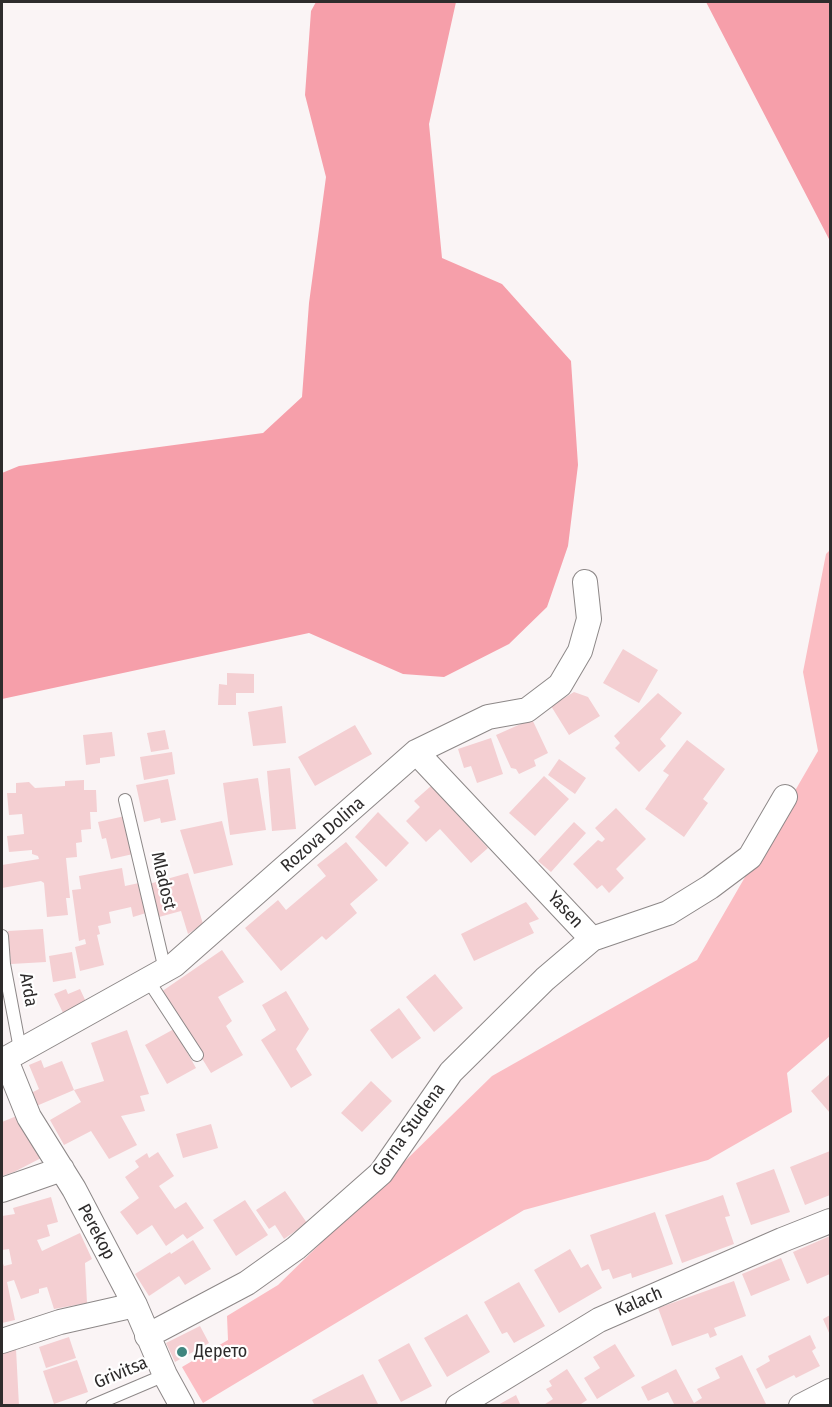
<!DOCTYPE html>
<meta charset="utf-8">
<style>
body{margin:0}
#map{position:relative;width:832px;height:1407px;overflow:hidden;background:#faf4f5;font-family:"Fira Sans Condensed",sans-serif}
canvas{display:block}
.frame{position:absolute;inset:0;border:3px solid #2e2c2c;pointer-events:none}
</style>
<div id="map">
<canvas width="832" height="1407"></canvas>
<div class="frame"></div>
</div>
<script>
const ctx = document.querySelector('canvas').getContext('2d');
ctx.lineJoin = 'round';
function paint(path, color) { ctx.fillStyle = color; ctx.fill(path, 'evenodd'); }
const poly = rows => new Path2D(rows.map(r => 'M' + r).join(''));
function trace(path, color, width, dash) { ctx.strokeStyle = color; ctx.lineWidth = width; ctx.lineCap = dash ? 'butt' : 'round'; ctx.setLineDash(dash || []); ctx.stroke(path); }
function write(font, color, halo, rows, align = 'center') {
  ctx.font = font + ' "Fira Sans Condensed",sans-serif'; ctx.lineWidth = 4.5; ctx.setLineDash([]); ctx.textBaseline = 'middle'; ctx.strokeStyle = halo; ctx.fillStyle = color; for (const [text, x, y, turn = 0] of rows) {
    ctx.save(); ctx.translate(x, y); ctx.rotate((+turn || 0) * Math.PI / 180); ctx.textAlign = isNaN(turn) ? turn : align; if (halo) ctx.strokeText(text, 0, 0); ctx.fillText(text, 0, 0); ctx.restore();
  }
}
paint(poly([
 [830,550,830,1036,787,1073,792,1112,708,1160,524,1210,203,1403,182,1367,228,1340,227,1316,278,1285,492,1076,697,960,818,751,803,672,826,554]
]), '#fbbdc3');
paint(poly([
 [316,2,456,2,429,124,442,258,502,284,571,361,578,465,568,546,547,607,509,644,444,677,403,674,309,633,2,699,2,473,19,466,263,433,302,397,309,303,326,177,305,95,311,11],
 [706,2,830,2,830,241]
]), '#f69faa');
paint(poly([
 [623,649,658,670,639,703,603,683],
 [227,673,254,674,254,693,236,693,236,705,218,705,219,684,227,685],
 [574,692,588,697,600,716,569,735,551,706],
 [658,693,682,713,660,739,666,746,639,772,615,748,620,743,614,736],
 [282,706,286,743,253,746,248,712],
 [532,719,548,753,534,760,536,766,519,774,516,769,511,768,496,735],
 [355,725,372,754,315,786,298,757],
 [165,730,169,749,151,752,147,733],
 [112,732,115,756,100,758,100,763,86,765,83,735],
 [491,738,503,774,477,783,471,766,464,768,458,749],
 [687,740,725,769,703,799,708,803,684,837,645,809,669,775,663,771],
 [172,752,175,774,144,780,140,757],
 [559,759,586,778,575,794,548,775],
 [290,768,296,829,272,831,267,771],
 [544,776,569,799,535,836,509,813],
 [258,778,266,830,230,835,223,783],
 [168,779,176,820,161,823,160,818,144,822,136,785],
 [84,780,84,790,96,790,97,812,90,812,91,829,81,830,82,842,76,843,77,857,66,858,70,898,66,898,68,915,47,917,44,883,41,881,2,888,2,865,39,859,38,856,32,854,32,850,9,852,7,836,24,834,22,814,9,815,7,793,16,793,16,783,29,782,35,788,65,786,65,781],
 [431,786,488,848,471,863,440,829,426,842,406,821,420,807,414,801],
 [616,808,646,839,616,869,624,878,609,893,602,885,597,889,573,864,598,840,602,842,605,839,595,828],
 [378,812,409,843,386,867,355,837],
 [125,816,133,854,111,859,106,838,102,839,98,822],
 [222,821,233,865,194,874,180,830],
 [574,822,586,833,551,872,538,861],
 [346,842,378,880,350,904,357,913,326,940,322,936,281,971,245,928,278,900,286,910,326,876,317,865],
 [122,868,125,886,139,883,146,913,133,917,131,907,109,912,111,923,98,926,100,934,97,935,104,965,80,971,75,947,86,944,85,939,79,941,72,890,81,889,79,876],
 [188,873,203,924,188,934,181,911,159,917,149,884],
 [526,902,539,919,529,923,534,933,474,961,461,934],
 [43,929,46,962,11,964,8,931],
 [222,950,244,982,218,997,232,1021,226,1026,243,1055,211,1073,161,992],
 [72,952,76,978,53,982,49,956],
 [435,974,463,1008,434,1032,406,997],
 [66,989,68,994,80,989,87,1004,64,1015,54,994],
 [286,991,309,1029,296,1049,312,1075,291,1088,261,1040,276,1030,262,1005],
 [399,1008,421,1038,392,1059,370,1030],
 [174,1029,196,1068,167,1084,145,1045],
 [127,1030,149,1094,140,1096,145,1111,121,1116,137,1145,109,1159,91,1131,64,1145,50,1120,81,1102,74,1090,104,1081,91,1043],
 [41,1060,44,1068,62,1061,74,1090,34,1107,29,1094,39,1089,29,1065],
 [830,1074,830,1113,811,1091],
 [371,1081,392,1101,362,1132,341,1113],
 [19,1115,45,1156,14,1172,2,1176,2,1122],
 [211,1124,218,1148,183,1158,176,1134],
 [830,1151,830,1195,805,1205,790,1167],
 [158,1152,174,1176,159,1186,175,1209,186,1202,204,1228,187,1239,183,1234,166,1246,152,1225,137,1235,120,1212,139,1198,125,1177,139,1167,135,1161,147,1153,149,1158],
 [774,1169,790,1212,751,1225,736,1183],
 [285,1191,307,1223,284,1239,275,1225,269,1229,256,1210],
 [723,1195,730,1216,725,1217,734,1244,682,1263,665,1215],
 [51,1197,58,1222,47,1225,50,1236,37,1240,42,1251,80,1233,92,1259,85,1263,87,1303,54,1309,47,1287,39,1289,39,1293,21,1299,14,1280,7,1282,15,1320,2,1323,2,1261,4,1266,12,1264,9,1249,2,1250,2,1216,15,1214,13,1208],
 [245,1200,268,1235,236,1256,213,1220],
 [655,1212,673,1264,632,1278,631,1273,613,1279,609,1269,602,1271,590,1235],
 [830,1236,830,1274,807,1284,793,1252],
 [193,1240,211,1269,185,1285,179,1276,149,1296,135,1274,170,1252,171,1254],
 [570,1249,581,1268,588,1264,602,1288,559,1313,534,1270],
 [781,1258,790,1280,751,1296,742,1274],
 [734,1281,746,1316,714,1328,717,1335,710,1338,708,1333,672,1346,658,1308],
 [519,1282,545,1326,514,1343,507,1332,502,1334,484,1302],
 [467,1314,490,1352,447,1377,424,1338],
 [830,1315,830,1335,823,1319],
 [200,1326,209,1343,175,1362,166,1343],
 [810,1335,816,1348,812,1351,820,1366,796,1378,794,1375,766,1389,756,1369,770,1361,768,1356],
 [69,1337,76,1358,46,1368,39,1347],
 [409,1343,432,1386,401,1402,378,1360],
 [615,1344,635,1376,597,1399,584,1378,600,1368,593,1357],
 [16,1349,19,1406,2,1406,2,1350],
 [742,1355,766,1404,762,1406,675,1406,668,1392,648,1401,641,1387,676,1369,694,1403,702,1398,697,1389,720,1378,715,1368],
 [77,1360,88,1392,54,1404,43,1371],
 [567,1369,587,1400,578,1406,542,1406,553,1399,546,1389,552,1386,549,1381],
 [363,1374,379,1406,315,1406,312,1400],
 [516,1395,521,1406,496,1406]
]), '#f4cfd2');
const lane = poly([
 [125,800,165,970],
 [2,936,4,964,20,1049],
 [148,980,197,1055],
 [92,1406,165,1375]
]);
const street = poly([
 [416,752,592,939],
 [6,1060,29,1117,74,1189,135,1305,165,1375,182,1406],
 [2,1061,174,965,416,752,488,717,527,710,560,685,580,651,589,619,585,582],
 [2,1190,62,1169],
 [147,1336,247,1283,296,1248,381,1173,451,1072,545,979,592,939,668,913,710,887,750,857,785,797],
 [2,1341,60,1322,135,1305],
 [458,1406,599,1320,782,1240,830,1221],
 [801,1406,830,1391]
]);
trace(lane, '#8d8888', 14);
trace(street, '#8d8888', 26);
trace(lane, '#fff', 12);
trace(street, '#fff', 24);
for (const [x, y, r, color] of [
 [182,1352,6,"#40867f"]
]) { const dot = new Path2D(); dot.arc(x, y, r, 0, 2 * Math.PI); ctx.fillStyle = color; ctx.fill(dot); trace(dot, '#fff', 2); }
write('18px', '#2e2c2c', '#fff', [
 ["Rozova Dolina",323,835,-41],
 ["Mladost",163,881,77],
 ["Yasen",565,910,47],
 ["Arda",28,990,80],
 ["Gorna Studena",409,1130,-54],
 ["Perekop",96,1232,62],
 ["Kalach",639,1302,-23],
 ["Grivitsa",121,1373,-23]
]);
write('18px', '#2e2c2c', '#fff', [
 ["Дерето",194,1352]
], 'left');
</script>
